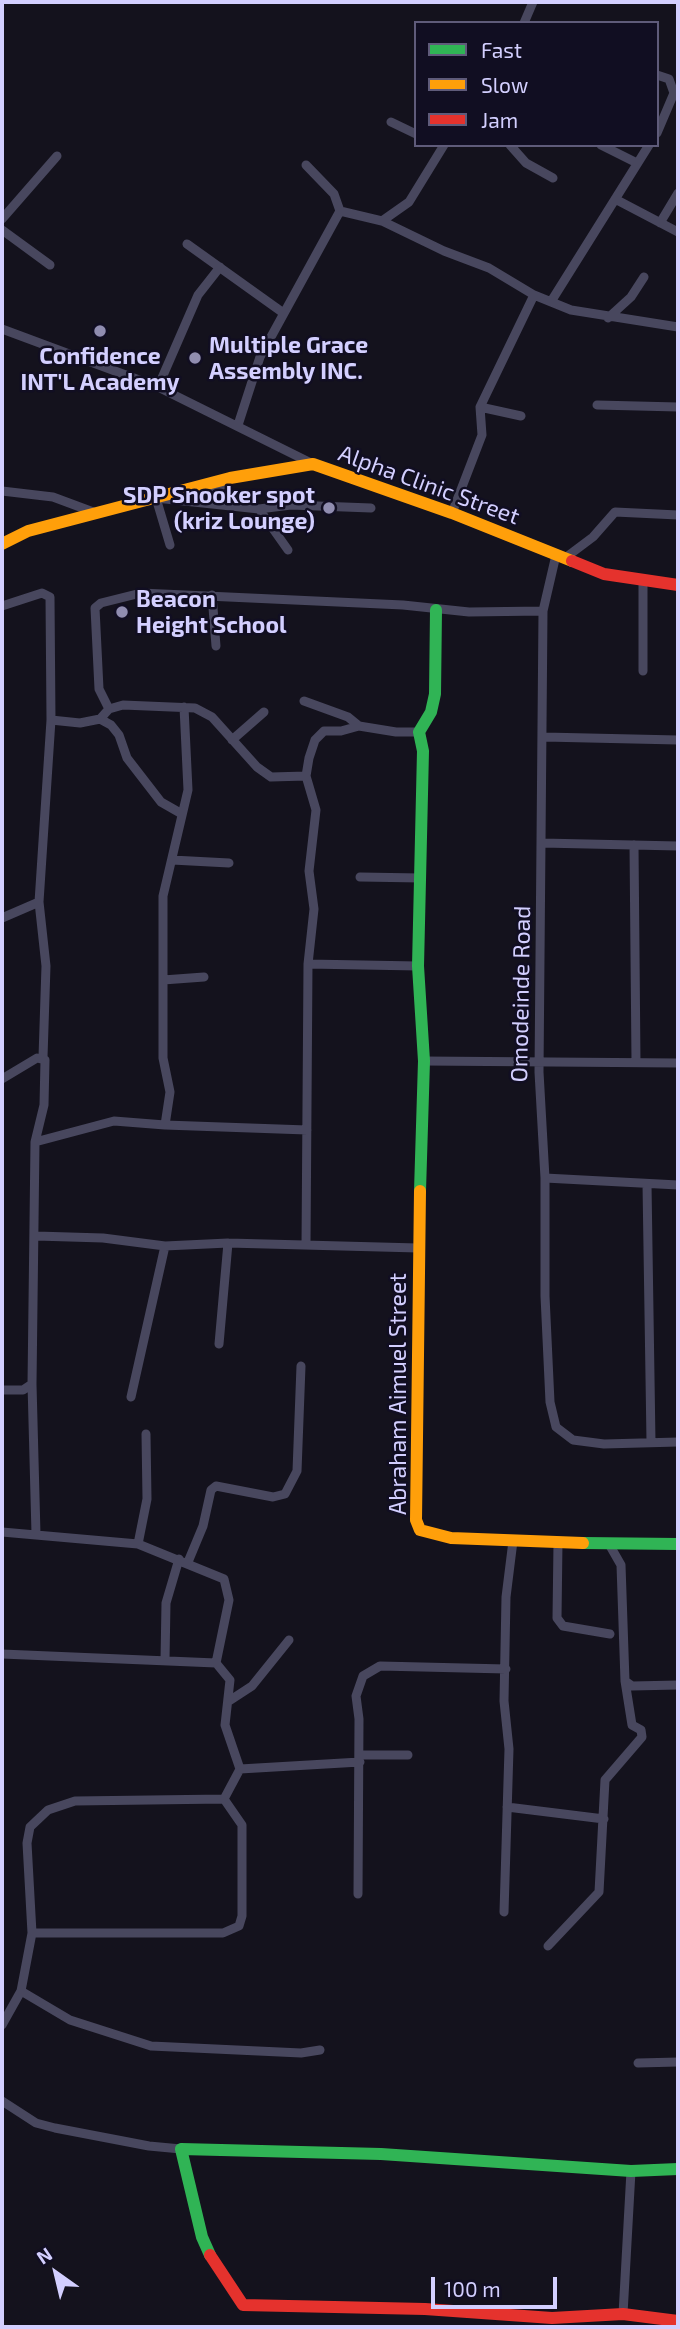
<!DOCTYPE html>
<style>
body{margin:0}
#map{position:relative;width:680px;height:2329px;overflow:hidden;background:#14121d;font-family:"Exo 2",sans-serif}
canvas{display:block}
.frame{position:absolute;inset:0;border:4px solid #d3cfff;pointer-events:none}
.legend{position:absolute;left:414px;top:21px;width:245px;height:126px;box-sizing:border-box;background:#110e22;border:2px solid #5f5b7a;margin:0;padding:9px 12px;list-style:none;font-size:21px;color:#d3cfff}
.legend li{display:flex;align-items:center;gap:14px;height:35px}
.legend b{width:35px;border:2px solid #5f5b7a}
.north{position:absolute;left:21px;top:2238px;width:70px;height:70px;-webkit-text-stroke:5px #110e22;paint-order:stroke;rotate:326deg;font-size:19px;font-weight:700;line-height:28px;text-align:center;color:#d3cfff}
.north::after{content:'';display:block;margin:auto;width:24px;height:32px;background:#d3cfff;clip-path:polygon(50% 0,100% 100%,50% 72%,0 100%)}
.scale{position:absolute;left:431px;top:2277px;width:126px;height:32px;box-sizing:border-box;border:4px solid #d3cfff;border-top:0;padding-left:9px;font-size:21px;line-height:24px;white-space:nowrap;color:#d3cfff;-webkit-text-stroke:5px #110e22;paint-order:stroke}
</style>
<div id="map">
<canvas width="680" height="2329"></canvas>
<div class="frame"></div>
<ul class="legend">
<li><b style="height:9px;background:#30b455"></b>Fast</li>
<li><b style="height:9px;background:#ff9f0a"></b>Slow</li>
<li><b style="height:9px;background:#e5322d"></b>Jam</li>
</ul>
<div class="north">N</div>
<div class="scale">100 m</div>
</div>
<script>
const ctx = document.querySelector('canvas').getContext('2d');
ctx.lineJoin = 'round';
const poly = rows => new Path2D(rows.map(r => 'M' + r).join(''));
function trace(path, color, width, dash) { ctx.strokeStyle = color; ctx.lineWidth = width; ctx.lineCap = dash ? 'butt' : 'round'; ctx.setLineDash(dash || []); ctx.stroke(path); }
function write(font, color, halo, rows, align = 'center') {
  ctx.font = font + ' "Exo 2",sans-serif'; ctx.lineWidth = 5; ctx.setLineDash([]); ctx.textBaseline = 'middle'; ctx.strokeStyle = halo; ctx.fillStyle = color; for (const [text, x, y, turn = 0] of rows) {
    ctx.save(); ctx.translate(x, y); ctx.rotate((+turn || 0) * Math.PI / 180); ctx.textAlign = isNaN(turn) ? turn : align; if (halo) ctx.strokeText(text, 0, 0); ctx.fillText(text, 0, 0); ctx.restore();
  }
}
trace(poly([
 [524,23,533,2],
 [657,75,669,79,674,93,657,133],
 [391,122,416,134],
 [510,145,526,163,553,178],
 [601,145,637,163],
 [306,165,334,194,340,211],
 [615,199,678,232],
 [340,211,382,221,444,251,489,268,534,295,571,310,678,327],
 [2,219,57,156],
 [382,221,409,202,444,145],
 [660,223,678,193],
 [2,230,50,265],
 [187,244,282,312],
 [552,300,649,145],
 [608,318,631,297,644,277],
 [2,329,158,387,311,463],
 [158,387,198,295,220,267],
 [597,405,678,407],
 [480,407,521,416],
 [238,425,260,357,340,211],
 [2,491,53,497,96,513],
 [203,502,228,480],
 [259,509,288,550],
 [452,513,482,435,480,407,534,295],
 [170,545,156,498,259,509,291,505,371,508],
 [556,555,543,611,539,1072,545,1178,545,1296,550,1402,556,1427,573,1440,604,1444,678,1442],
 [565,558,593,537,615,512,678,515],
 [212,595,216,646],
 [2,606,42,593,50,597,51,720,39,902,46,966,43,1057],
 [643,671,643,579],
 [304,701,348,717,359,726],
 [109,709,99,689,95,608,101,603,141,593,403,605,469,612,543,611],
 [100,719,109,709,123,705,195,708,212,717,257,767,271,777,306,776],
 [51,720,80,723,100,719,111,725,119,735,127,758,161,802,182,814],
 [544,737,678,740],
 [232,740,264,712],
 [542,843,678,846],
 [634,845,636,1062],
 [172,860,229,863],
 [360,877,421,878],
 [2,918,39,902],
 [308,964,418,966],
 [163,980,204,977],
 [424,1061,678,1063],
 [2,1079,37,1058,45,1060,44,1105,35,1142,32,1384,36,1534],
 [165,1125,307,1130],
 [35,1142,114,1121,165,1125,170,1092,163,1058,163,896,188,790,184,707],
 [545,1178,678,1185],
 [647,1184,651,1442],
 [36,1236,103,1238,165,1246,228,1243,418,1248],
 [306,1245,308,964,314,909,309,871,316,810,306,776,309,758,315,740,324,731,341,731,359,726,396,732,419,732],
 [219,1344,228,1243],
 [2,1390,23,1390,32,1384],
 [131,1397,165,1246],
 [2,1532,138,1544,224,1579,229,1600,216,1663],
 [558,1543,557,1618,563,1626,610,1634],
 [138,1544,147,1499,146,1434],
 [188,1562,203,1526,211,1490,216,1486,273,1497,285,1494,297,1471,301,1366],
 [2,1654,216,1663,230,1680,225,1725,240,1769],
 [165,1660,166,1603,179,1559],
 [625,1681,632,1686,678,1685],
 [229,1701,252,1686,289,1640],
 [360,1755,408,1755],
 [224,1799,240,1769,360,1762],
 [507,1807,604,1819],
 [358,1894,359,1719,356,1696,363,1676,380,1666,506,1669],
 [504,1912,509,1749,504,1701,506,1597,513,1541],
 [32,1933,223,1933,239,1926,242,1916,242,1825,224,1799],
 [548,1946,599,1892,605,1780,642,1737,641,1730,632,1725,625,1681,621,1565,609,1544],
 [21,1991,32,1933,27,1843,30,1827,48,1810,75,1801,224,1799],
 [2,2025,21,1991,70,2020,151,2046,301,2053,320,2050],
 [638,2063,678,2062],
 [2,2101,36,2123,55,2128,149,2146,181,2149],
 [623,2314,631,2171]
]), '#48475e', 9);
trace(poly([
 [420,1191,424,1061,418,966,423,751,419,732,431,712,435,694,436,610],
 [583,1543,678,1544],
 [210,2255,202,2237,181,2149,381,2154,631,2171,678,2169]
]), '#30b455', 12);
trace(poly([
 [2,544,28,531,230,478,313,464,452,513,572,561],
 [420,1191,416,1520,420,1530,451,1538,583,1543]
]), '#ff9f0a', 12);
trace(poly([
 [572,561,604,574,678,585],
 [210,2255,243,2305,425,2309,552,2318,623,2314,678,2321]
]), '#e5322d', 12);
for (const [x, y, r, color] of [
 [100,331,7,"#908db0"],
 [195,358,7,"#908db0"],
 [329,508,7,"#908db0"],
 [122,612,7,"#908db0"]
]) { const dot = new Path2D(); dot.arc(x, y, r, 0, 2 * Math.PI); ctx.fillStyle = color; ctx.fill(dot); trace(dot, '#110e22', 2.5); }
write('bold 23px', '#d3cfff', '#110e22', [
 ["Multiple Grace",209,345],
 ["Assembly INC.",209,371],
 ["Confidence",100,356,"center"],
 ["INT'L Academy",100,382,"center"],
 ["SDP Snooker spot",315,495,"right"],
 ["(kriz Lounge)",315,521,"right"],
 ["Beacon",136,599],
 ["Height School",136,625]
], 'left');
write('23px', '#d3cfff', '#110e22', [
 ["Alpha Clinic Street",429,485,20],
 ["Omodeinde Road",521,994,-89],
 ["Abraham Aimuel Street",398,1394,-90]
]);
</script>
